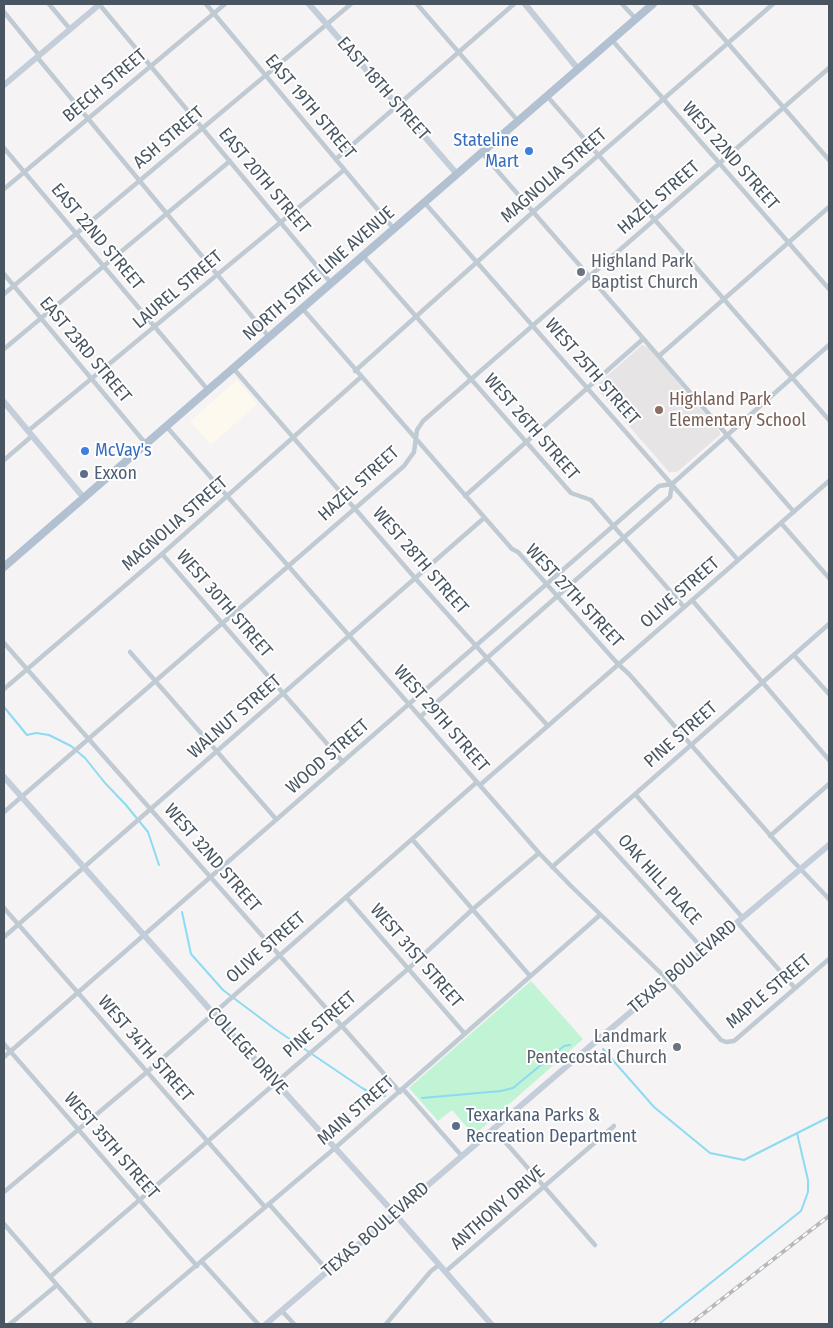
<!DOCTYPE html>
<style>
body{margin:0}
#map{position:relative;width:833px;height:1328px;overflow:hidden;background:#f5f3f3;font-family:"Fira Sans Condensed",sans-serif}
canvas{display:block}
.frame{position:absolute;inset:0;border:5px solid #495662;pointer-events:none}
</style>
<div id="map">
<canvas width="833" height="1328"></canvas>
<div class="frame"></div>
</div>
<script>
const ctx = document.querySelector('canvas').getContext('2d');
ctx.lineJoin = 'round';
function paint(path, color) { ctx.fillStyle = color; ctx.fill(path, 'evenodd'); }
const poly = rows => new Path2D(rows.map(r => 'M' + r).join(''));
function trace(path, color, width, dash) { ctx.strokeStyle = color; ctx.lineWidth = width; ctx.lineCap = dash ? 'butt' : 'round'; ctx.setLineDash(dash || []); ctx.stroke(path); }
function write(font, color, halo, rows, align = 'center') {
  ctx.font = font + ' "Fira Sans Condensed",sans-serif'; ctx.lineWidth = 4; ctx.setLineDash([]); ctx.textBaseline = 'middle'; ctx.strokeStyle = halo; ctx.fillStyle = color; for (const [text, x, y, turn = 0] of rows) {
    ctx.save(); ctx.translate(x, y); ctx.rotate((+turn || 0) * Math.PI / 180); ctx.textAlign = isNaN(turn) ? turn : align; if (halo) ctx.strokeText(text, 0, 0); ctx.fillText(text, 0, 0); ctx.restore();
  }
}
paint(poly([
 [237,380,257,404,211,445,190,421]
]), '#fef9ee');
paint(poly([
 [642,345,649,348,720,432,720,435,677,472,669,472,597,389,598,384]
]), '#e6e4e5');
paint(poly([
 [531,981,583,1039,474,1135,452,1110,438,1121,409,1088]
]), '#c1f3d5');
trace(poly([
 [4,707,27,735,36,733,49,735,71,746,85,758,105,783,126,805,148,832,159,865],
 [182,912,191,954,223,990,275,1029,362,1088,373,1094,385,1096],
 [603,1049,654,1107,710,1153,744,1160,829,1117],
 [422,1098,501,1091,513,1088,564,1046,570,1045],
 [659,1324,801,1211,808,1192,808,1180,797,1133]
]), '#8cdbf2', 2);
trace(poly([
 [49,4,70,29],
 [99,4,331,283],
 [206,4,394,229],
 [417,4,518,121],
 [622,4,636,19],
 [694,4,829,160],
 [4,12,39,55],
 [612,40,829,289],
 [37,57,269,337],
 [547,96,829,420],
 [4,148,208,390],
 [482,153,794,512],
 [336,159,514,4],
 [4,189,225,4],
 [424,202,738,560],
 [363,256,571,493,591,500,684,607],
 [4,274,146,444],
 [4,294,351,4],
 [302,308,512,549,518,552,618,664,629,674,792,860,829,899],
 [4,349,230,161],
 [659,356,829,207],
 [233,368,415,578,548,726],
 [355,371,533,212,773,4],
 [166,426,539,853,570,885,668,980,721,1040,726,1042,734,1041,829,959],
 [28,431,344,170],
 [4,460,32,436],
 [465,496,643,339],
 [781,523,829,578],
 [162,554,343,762],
 [692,600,829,760],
 [4,643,400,1092],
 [130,652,276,819],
 [794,655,829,694],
 [4,689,162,554,361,377],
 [420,717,670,497,672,484],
 [480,785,829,481],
 [635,794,742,917],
 [4,812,404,466,414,452,417,430,423,421,829,68],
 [595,830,703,949],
 [770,836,829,784],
 [412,839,530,976],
 [552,867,829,624],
 [346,897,465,1034],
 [4,908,265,1207],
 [737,922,795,988],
 [4,937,484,518],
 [4,1044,197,1266],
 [4,1057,659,486,672,484,829,345],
 [403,1089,461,1155],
 [493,1128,595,1245],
 [4,1192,147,1072,477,782],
 [269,1204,328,1271],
 [4,1224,91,1324],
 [202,1262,258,1324],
 [445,1272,614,1126],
 [50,1277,408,969,473,909,539,853],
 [282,1311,294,1324],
 [10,1324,57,1285],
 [127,1324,335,1148,600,915],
 [386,1324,431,1271,439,1265]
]), '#c0cad3', 4.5);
trace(poly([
 [309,4,457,174],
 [525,4,578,69],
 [4,85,100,4],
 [4,402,84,498],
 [4,777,213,1013,394,1213,491,1324],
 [266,1324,588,1048,829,845]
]), '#c3ceda', 6);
trace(poly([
 [4,567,653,4]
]), '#b2c1d2', 8);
const rail = poly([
 [690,1324,829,1216]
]);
trace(rail, '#b5b8bd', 4);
trace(rail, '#fff', 2, [5.5]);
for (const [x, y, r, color] of [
 [529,151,5,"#3f7fe0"],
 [581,272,5,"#6b7280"],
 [659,410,5,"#8d6e63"],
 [85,451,5,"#3f7fe0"],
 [84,474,5,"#5c6f8a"],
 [677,1047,5,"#6b7280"],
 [456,1126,5,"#5c6f8a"]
]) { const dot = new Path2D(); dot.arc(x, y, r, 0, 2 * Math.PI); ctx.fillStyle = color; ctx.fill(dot); trace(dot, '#fff', 2); }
write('18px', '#495662', '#fff', [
 ["BEECH STREET",105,86,-40],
 ["EAST 18TH STREET",383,89,49],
 ["EAST 19TH STREET",310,107,50],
 ["ASH STREET",169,138,-40],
 ["WEST 22ND STREET",730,156,49],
 ["MAGNOLIA STREET",554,176,-41],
 ["EAST 20TH STREET",264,181,50],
 ["HAZEL STREET",659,198,-41],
 ["EAST 22ND STREET",97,237,50],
 ["NORTH STATE LINE AVENUE",319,274,-41],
 ["LAUREL STREET",178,290,-40],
 ["EAST 23RD STREET",85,350,50],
 ["WEST 25TH STREET",592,372,49],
 ["WEST 26TH STREET",531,427,49],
 ["HAZEL STREET",359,484,-42],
 ["MAGNOLIA STREET",175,524,-41],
 ["WEST 28TH STREET",420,561,49],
 ["OLIVE STREET",680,593,-41],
 ["WEST 27TH STREET",574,596,47],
 ["WEST 30TH STREET",224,604,49],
 ["WALNUT STREET",235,717,-41],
 ["WEST 29TH STREET",441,719,49],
 ["PINE STREET",681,735,-41],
 ["WOOD STREET",328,757,-41],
 ["WEST 32ND STREET",212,858,49],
 ["OAK HILL PLACE",659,880,48],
 ["OLIVE STREET",266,948,-41],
 ["WEST 31ST STREET",416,956,49],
 ["TEXAS BOULEVARD",683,967,-40],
 ["MAPLE STREET",769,992,-40],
 ["PINE STREET",320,1025,-41],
 ["WEST 34TH STREET",145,1049,49],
 ["COLLEGE DRIVE",247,1051,48],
 ["MAIN STREET",356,1111,-41],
 ["WEST 35TH STREET",111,1146,49],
 ["ANTHONY DRIVE",498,1208,-41],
 ["TEXAS BOULEVARD",376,1230,-41]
]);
write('18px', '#366cbe', '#fff', [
 ["Stateline",519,141],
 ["Mart",519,162],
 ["McVay's",95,451,"left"]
], 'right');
write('18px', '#5b616d', '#fff', [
 ["Highland Park",591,262],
 ["Baptist Church",591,283],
 ["Landmark",667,1037,"right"],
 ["Pentecostal Church",667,1058,"right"]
], 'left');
write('18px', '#785e54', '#fff', [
 ["Highland Park",669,400],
 ["Elementary School",669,421]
], 'left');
write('18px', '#4e5e75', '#fff', [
 ["Exxon",94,474],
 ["Texarkana Parks &",466,1116],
 ["Recreation Department",466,1137]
], 'left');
</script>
